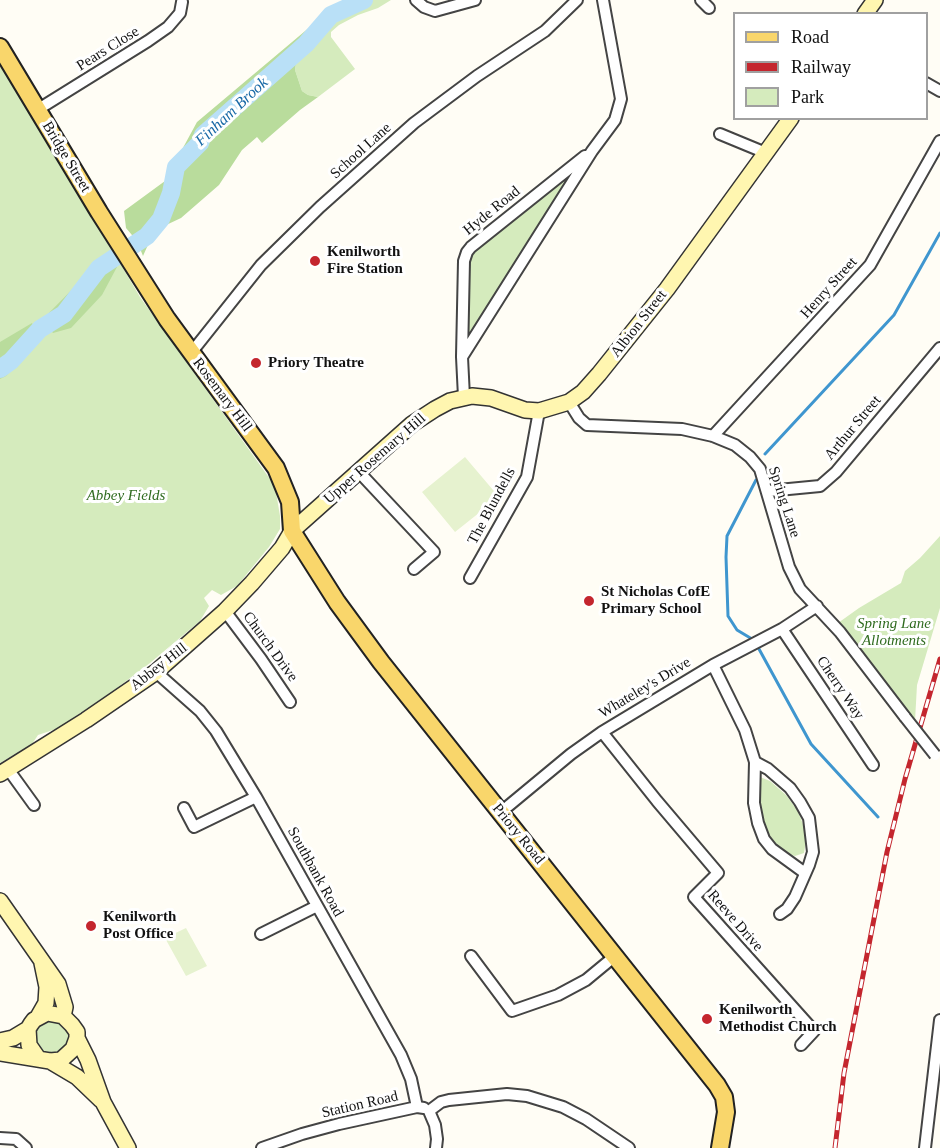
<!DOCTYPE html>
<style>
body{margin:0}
#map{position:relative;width:940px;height:1148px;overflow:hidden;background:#fffdf5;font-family:"Times New Roman",serif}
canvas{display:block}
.legend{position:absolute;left:733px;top:12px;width:195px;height:108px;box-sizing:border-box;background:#fff;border:2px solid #a0a0a0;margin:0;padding:8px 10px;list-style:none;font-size:18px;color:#111}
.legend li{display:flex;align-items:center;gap:12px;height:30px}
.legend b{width:30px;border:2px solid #a0a0a0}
</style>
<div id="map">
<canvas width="940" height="1148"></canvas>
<ul class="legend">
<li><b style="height:8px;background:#f9d66b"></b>Road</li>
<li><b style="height:8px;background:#c4262e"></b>Railway</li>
<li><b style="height:16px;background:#d5ebbd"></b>Park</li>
</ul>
</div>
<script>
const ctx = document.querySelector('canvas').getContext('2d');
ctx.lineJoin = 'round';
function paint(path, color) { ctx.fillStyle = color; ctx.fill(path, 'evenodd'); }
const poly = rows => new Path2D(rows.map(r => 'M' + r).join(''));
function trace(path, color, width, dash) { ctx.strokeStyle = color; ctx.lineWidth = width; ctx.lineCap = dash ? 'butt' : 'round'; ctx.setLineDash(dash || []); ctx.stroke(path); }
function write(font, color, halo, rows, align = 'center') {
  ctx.font = font + ' "Times New Roman",serif'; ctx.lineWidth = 6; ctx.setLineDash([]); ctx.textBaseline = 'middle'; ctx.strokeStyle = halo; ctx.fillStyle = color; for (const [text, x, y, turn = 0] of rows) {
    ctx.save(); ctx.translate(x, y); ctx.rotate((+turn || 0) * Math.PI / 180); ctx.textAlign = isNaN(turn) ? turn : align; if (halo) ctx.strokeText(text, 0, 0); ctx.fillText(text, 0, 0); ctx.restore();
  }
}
paint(poly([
 [371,0,391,0,378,8,358,15,339,25,331,32,331,37,355,69,318,97,308,95,302,91,295,70,296,63,336,18],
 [0,59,140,297,275,486,280,516,280,529,269,547,237,586,221,595,212,590,204,598,209,606,200,621,150,663,117,688,59,728,38,735,32,744,0,763],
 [577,169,467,342,469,258,474,251],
 [940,536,940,608,917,685,915,721,838,623,859,608,901,583,905,571,920,558],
 [760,777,770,781,786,795,798,811,807,835,804,853,795,856,782,852,765,832,759,805],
 [51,1019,58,1019,73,1034,64,1055,45,1055,35,1042,37,1030,40,1026]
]), '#d5ebbd');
paint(poly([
 [352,0,371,0,336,18,296,63,295,70,302,91,308,95,318,97,300,110,262,143,257,137,242,150,219,185,181,218,164,226,151,238,143,256,137,241,126,228,124,211,165,181,197,122,317,21,335,8],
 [108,253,117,267,102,295,71,328,53,333,43,319],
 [32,323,39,339,6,376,0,379,0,342]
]), '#b9dc9c');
paint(poly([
 [465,457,499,497,455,532,422,492],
 [186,928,207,966,186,976,165,938]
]), '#e6f2cf');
trace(poly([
 [765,454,894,315,940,233],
 [752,639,737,630,728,616,726,557,727,536,756,480],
 [759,649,811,744,878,817]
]), '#3f96cf', 3);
trace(poly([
 [0,369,11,361,40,329,64,314,99,268,147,236,161,219,171,193,176,167,200,143,203,135,306,44,331,15,364,0]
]), '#b9e0f7', 18);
const street = poly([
 [416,0,424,7,435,11,475,0],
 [701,0,709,8],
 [926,83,940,91],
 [37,110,148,41,168,27,180,13,182,2],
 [720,134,766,153],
 [191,353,261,265,320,207,414,123,477,76,545,31,577,0],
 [462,356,464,261,467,252,471,247,585,156],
 [464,397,462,357,592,151,615,120,621,99,603,0],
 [569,402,579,418,587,425,682,429,713,436,735,445,750,457,760,469,789,567,800,589,840,632,905,717],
 [713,436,870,265,940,141],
 [359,472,434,552,414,569],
 [768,491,820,486,836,472,940,348],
 [470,578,527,477,539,411],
 [225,611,261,659,290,702],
 [782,629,873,765],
 [713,665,745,730,755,762,768,769,790,788,800,802,809,818,813,852,809,865,795,897,787,909,780,914],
 [156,672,200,711,216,731,256,797,401,1055,411,1079,417,1107],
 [602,732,657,801,718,873,694,897,814,1031,801,1045],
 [755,762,754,803,758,823,764,839,772,849,805,873],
 [8,769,34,805],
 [184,808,194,827,256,797],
 [501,812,571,754,602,732,713,665,782,629,817,606],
 [261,934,317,906],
 [471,956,512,1011,558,995,586,980,615,956],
 [429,1111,441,1102,449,1100,507,1094,527,1096,563,1107,586,1119,629,1148],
 [429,1111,435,1125,437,1139,436,1148],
 [0,1138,16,1139,26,1148],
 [262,1148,302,1134,339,1124,417,1107,424,1108],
 [925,1148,940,1020]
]);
const secondary = poly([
 [865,14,875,0],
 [0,774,86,720,156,672,225,611,252,583,282,548,292,531,412,424,435,409,450,401,472,396,491,398,525,410,539,411,569,402,583,392,599,374,667,289,791,118],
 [0,901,58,984,65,1007,63,1016],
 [38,1017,46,1003,47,987,42,963],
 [77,1038,88,1060,103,1102,128,1148],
 [0,1041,13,1038,28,1029],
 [0,1053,50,1061,61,1060,73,1049,77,1038,77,1032,72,1025,63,1016,47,1013,34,1020,31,1024,28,1029,29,1045,38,1058],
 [50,1061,77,1077,101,1100]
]);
const primary = poly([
 [0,47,99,212,167,319,276,468,290,502,292,531,337,602,381,662,717,1085,724,1097,726,1112,720,1148]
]);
trace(street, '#444', 14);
trace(secondary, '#333', 18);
trace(primary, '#222', 20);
trace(street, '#fff', 10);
trace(secondary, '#fff6b0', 15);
trace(primary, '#f9d66b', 16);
const rail = poly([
 [835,1148,844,1073,887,852,905,779,940,659]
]);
trace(rail, '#c4262e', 5);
trace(rail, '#fff', 3, [9]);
const streetBridge = poly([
 [905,717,935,755]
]);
trace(streetBridge, '#444', 14, []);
trace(streetBridge, '#fff', 10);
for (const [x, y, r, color] of [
 [315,261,6,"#c4262e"],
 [256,363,6,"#c4262e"],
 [589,601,6,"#c4262e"],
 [91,926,6,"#c4262e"],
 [707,1019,6,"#c4262e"]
]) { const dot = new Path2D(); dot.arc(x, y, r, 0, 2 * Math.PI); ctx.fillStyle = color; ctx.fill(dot); trace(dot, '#fff', 2); }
write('15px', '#111', '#fff', [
 ["Pears Close",108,49,-32],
 ["School Lane",361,151,-42],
 ["Bridge Street",66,157,59],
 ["Hyde Road",492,211,-39],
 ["Henry Street",829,288,-48],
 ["Albion Street",639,324,-52],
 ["Rosemary Hill",222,395,53],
 ["Arthur Street",853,428,-50],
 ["Upper Rosemary Hill",375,459,-41],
 ["Spring Lane",784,502,72],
 ["The Blundells",492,506,-62],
 ["Church Drive",270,647,54],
 ["Abbey Hill",159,667,-38],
 ["Whateley's Drive",645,688,-31],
 ["Cherry Way",840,688,56],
 ["Priory Road",518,834,51],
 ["Southbank Road",315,872,61],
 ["Reeve Drive",735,921,49],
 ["Station Road",360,1105,-13]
]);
write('bold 15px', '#111', '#fff', [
 ["Kenilworth",327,252],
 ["Fire Station",327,269],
 ["Priory Theatre",268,363],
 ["St Nicholas CofE",601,592],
 ["Primary School",601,609],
 ["Kenilworth",103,917],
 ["Post Office",103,934],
 ["Kenilworth",719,1010],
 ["Methodist Church",719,1027]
], 'left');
write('italic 15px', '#2f6b1f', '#fff', [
 ["Abbey Fields",126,496],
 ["Spring Lane",894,624],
 ["Allotments",894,641]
]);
write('italic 16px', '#1768a6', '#fff', [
 ["Finham Brook",232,112,-43]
]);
</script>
